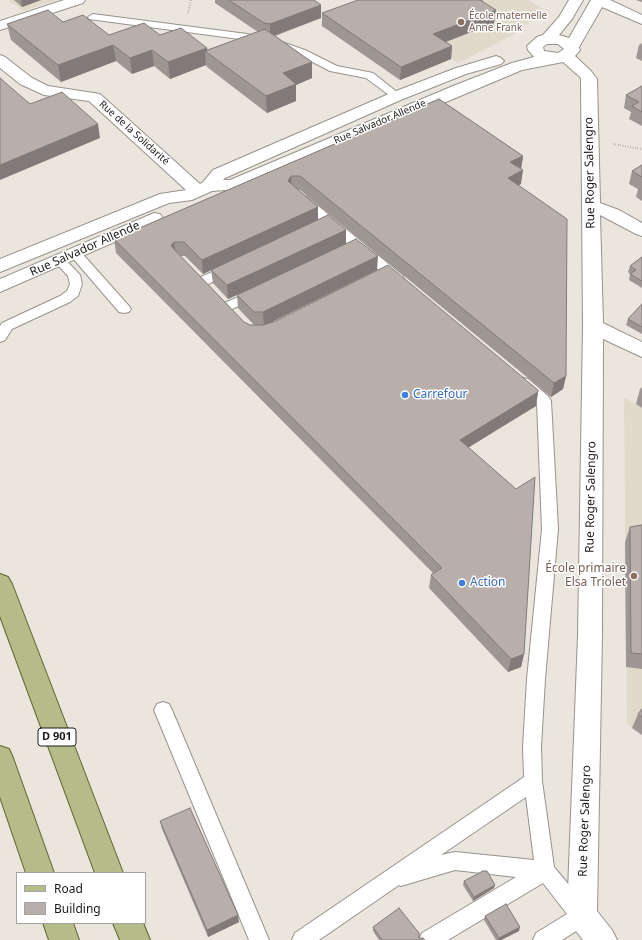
<!DOCTYPE html>
<meta charset="utf-8">
<style>
body{margin:0}
#map{position:relative;width:642px;height:940px;overflow:hidden;background:#eae6de;font-family:"Noto Sans",sans-serif}
canvas{display:block}
.legend{position:absolute;left:16px;top:872px;width:130px;height:52px;box-sizing:border-box;background:#fff;border:1px solid #a4a3a2;margin:0;padding:5px 7px;list-style:none;font-size:12px;color:#1b1a17}
.legend li{display:flex;align-items:center;gap:8px;height:20px}
.legend b{width:20px;border:1px solid #a4a3a2}
</style>
<div id="map">
<canvas width="642" height="940"></canvas>
<ul class="legend">
<li><b style="height:5px;background:#b5bb89"></b>Road</li>
<li><b style="height:11px;background:#b8afab"></b>Building</li>
</ul>
</div>
<script>
const ctx = document.querySelector('canvas').getContext('2d');
ctx.lineJoin = 'round';
function paint(path, color) { ctx.fillStyle = color; ctx.fill(path, 'evenodd'); }
const poly = rows => new Path2D(rows.map(r => 'M' + r).join(''));
function trace(path, color, width, dash) { ctx.strokeStyle = color; ctx.lineWidth = width; ctx.lineCap = dash ? 'butt' : 'round'; ctx.setLineDash(dash || []); ctx.stroke(path); }
function write(font, color, halo, rows, align = 'center') {
  ctx.font = font + ' "Noto Sans",sans-serif'; ctx.lineWidth = 3; ctx.setLineDash([]); ctx.textBaseline = 'middle'; ctx.strokeStyle = halo; ctx.fillStyle = color; for (const [text, x, y, turn = 0] of rows) {
    ctx.save(); ctx.translate(x, y); ctx.rotate((+turn || 0) * Math.PI / 180); ctx.textAlign = isNaN(turn) ? turn : align; if (halo) ctx.strokeText(text, 0, 0); ctx.fillText(text, 0, 0); ctx.restore();
  }
}
paint(poly([
 [9,0,57,0,23,11],
 [359,0,528,0,544,9,515,34,458,63],
 [624,399,627,399,642,408,642,735,627,723]
]), '#e1d9ca');
const service = poly([
 [93,14,247,34,279,41,305,50,337,66,373,73,402,96,397,99,393,98,366,78,330,71,297,54,272,45,247,40,89,19,88,17,93,14],
 [303,196,307,197,403,276,404,279,403,282,398,283,393,282,299,203,297,200,299,197,303,196],
 [75,249,79,250,129,306,131,309,129,312,124,313,119,312,71,256,69,253,71,250,75,249],
 [59,256,63,257,80,275,82,284,78,296,70,302,12,329,5,340,0,342,0,326,2,323,60,296,67,291,70,284,68,276,53,260,55,257,59,256],
 [231,264,236,265,237,268,236,271,206,285,201,286,196,285,195,282,196,279,231,264],
 [255,290,260,291,262,294,260,297,227,311,222,310,220,307,222,304,255,290],
 [523,378,528,379,549,397,551,401,558,529,545,679,541,747,542,781,554,867,589,909,592,916,589,923,562,940,533,940,536,933,567,914,543,883,448,940,419,940,422,933,516,877,455,870,401,886,399,885,319,940,292,940,295,933,524,777,523,747,527,679,542,529,537,403,516,383,518,379,523,378],
 [526,797,534,860,455,852,441,855,526,797],
 [163,702,169,704,172,710,269,940,249,940,154,710,157,704,163,702]
]);
const minor = poly([
 [64,0,85,0,83,3,0,30,0,21,64,0],
 [569,0,583,0,572,19,559,35,569,38,591,0,610,0,642,15,642,24,602,7,579,47,580,50,575,56,591,71,597,79,600,203,619,210,642,223,642,236,636,234,600,215,603,323,642,342,642,357,603,339,602,635,597,911,612,930,617,940,583,940,572,926,567,916,578,635,583,326,581,79,580,77,563,62,522,70,239,189,212,191,192,200,169,203,0,272,0,259,160,194,186,190,89,101,44,95,20,84,0,68,0,55,5,57,32,78,48,86,100,94,200,184,203,182,213,170,391,93,456,68,496,56,501,58,504,61,501,64,466,74,403,99,225,178,223,180,230,180,453,86,512,63,534,57,528,50,527,46,537,37,543,35,559,17,569,0],
 [547,44,558,44,564,49,558,53,544,51,543,47,547,44],
 [154,213,160,214,163,218,160,222,0,292,0,279,154,213]
]);
const primary = poly([
 [0,574,8,577,12,584,123,873,95,873,0,616,0,574],
 [0,746,9,749,13,758,54,873,26,873,0,797,0,746],
 [43,923,73,923,79,940,49,940,43,923],
 [113,923,143,923,150,940,120,940,113,923]
]);
trace(service, '#97938b', 2);
trace(minor, '#97938b', 2);
trace(primary, '#5f652e', 2);
trace(poly([
 [188,13,191,0],
 [613,144,642,149]
]), '#918e88', 2, [0.5, 2]);
paint(service, '#fff');
paint(minor, '#fff');
paint(primary, '#b5bb89');
paint(poly([
 [14,0,41,0,22,7],
 [215,0,314,0,321,18,275,36,312,62,312,78,296,85,296,101,267,113,207,67,206,65,170,79,154,66,132,74,116,61,61,82,11,40,7,24,63,22,109,35,160,35,207,50,258,32,215,3],
 [483,0,483,2,494,23,446,42,452,46,451,59,400,80,322,26,322,13],
 [636,0,642,0,642,2],
 [642,43,642,61,636,58,639,45],
 [642,86,642,126,629,119,631,112,624,108,626,95],
 [439,99,523,156,521,169,521,184,518,185,566,376,563,389,551,397,300,190,298,190,318,207,318,220,346,230,346,244,377,270,269,323,538,392,536,406,468,447,524,654,521,667,508,672,429,588,431,575,433,573,116,253,114,239],
 [180,256,185,256,203,274,211,270,213,283,228,299,237,295,238,308,254,325,250,325,244,322],
 [642,165,642,201,636,197,638,189,629,184,632,171],
 [642,257,642,288,629,280,630,274,628,272,630,266],
 [642,304,642,334,626,325,628,319],
 [642,387,642,408,636,404,640,389],
 [642,525,642,669,626,667,625,542,630,527],
 [642,709,642,735,632,728,638,714],
 [160,821,239,922,208,937,162,829],
 [464,881,494,888,473,901,463,885],
 [485,916,519,931,501,940,496,940,484,920],
 [373,927,419,938,425,940,379,940,373,931]
]), '#9e9693');
paint(poly([
 [21,0,41,0,22,7],
 [321,5,321,18,270,37,270,24],
 [496,10,494,23,432,47,433,34],
 [113,45,116,61,61,82,58,65],
 [452,46,451,59,400,80,401,67],
 [207,48,208,52,205,51,206,65,170,79,168,62],
 [152,50,154,66,132,74,130,58],
 [312,62,312,78,296,85,296,101,267,113,266,96,283,73],
 [98,124,100,138,0,180,0,165],
 [523,156,521,169,510,162],
 [523,170,521,184,506,192,508,178],
 [291,176,292,190,288,181],
 [318,207,318,221,203,274,202,260],
 [346,230,346,244,228,299,227,285],
 [174,242,176,256,171,246],
 [378,256,377,270,264,326,263,312],
 [566,376,563,389,551,397,554,383],
 [538,392,536,406,458,454,460,440],
 [524,654,521,667,508,672,511,659],
 [495,885,494,888,473,901,474,897],
 [238,915,239,922,208,937,207,930],
 [520,927,519,931,501,940,498,940,499,938]
]), '#817a78');
const building = poly([
 [229,0,314,0,321,5,270,24,264,23,229,0],
 [358,0,480,0,496,10,433,34,452,46,401,67,322,13,358,0],
 [48,10,63,22,83,15,109,35,144,23,160,35,181,28,207,48,168,62,152,50,130,58,113,45,58,65,7,24,48,10],
 [265,29,312,62,283,73,296,84,266,96,205,51,265,29],
 [0,78,30,104,62,92,98,124,0,165,0,78],
 [642,86,642,112,632,106,639,102,626,95,642,86],
 [439,99,523,156,510,162,523,170,508,178,567,219,566,376,554,383,300,176,291,176,288,181,318,207,202,260,184,242,174,242,171,246,244,322,250,325,263,325,276,321,388,265,538,390,538,392,460,440,516,489,535,477,524,654,511,659,431,575,442,568,114,239,439,99],
 [642,165,642,177,632,171,642,165],
 [328,215,346,230,227,285,211,270,328,215],
 [356,239,378,256,263,312,254,312,237,295,356,239],
 [642,257,642,281,630,274,636,270,630,266,642,257],
 [642,304,642,327,628,319,642,304],
 [642,525,642,654,631,653,630,527,642,525],
 [642,709,642,717,638,714,642,709],
 [190,808,238,915,207,930,160,821,190,808],
 [483,871,487,871,495,885,474,897,464,881,483,871],
 [506,904,520,927,499,938,485,916,506,904],
 [399,908,419,933,419,938,423,938,425,940,382,940,373,927,399,908]
]);
paint(building, '#b8afab');
trace(building, '#817a78', 1);
for (const [x, y, r, color] of [
 [461,22,4,"#8d6e63"],
 [405,395,4,"#3f7fe0"],
 [634,576,4,"#8d6e63"],
 [462,583,4,"#3f7fe0"]
]) { const dot = new Path2D(); dot.arc(x, y, r, 0, 2 * Math.PI); ctx.fillStyle = color; ctx.fill(dot); trace(dot, '#fff', 1.5); }
write('10px', '#785e54', '#fff', [
 ["École maternelle",469,16],
 ["Anne Frank",469,28]
], 'left');
write('10px', '#1b1a17', '#fff', [
 ["Rue Salvador Allende",380,122,-23],
 ["Rue de la Solidarité",134,133,42]
]);
for (const [x, y, w] of [
 [57,737,38]
]) { const box = new Path2D(); box.roundRect(x - w / 2, y - 9, w, 18, 3); ctx.fillStyle = '#fff'; ctx.fill(box); trace(box, '#1b1a17', 1); }
write('bold 11px', '#1b1a17', null, [
 ["D 901",57,737]
]);
write('12px', '#1b1a17', '#fff', [
 ["Rue Roger Salengro",590,173,-91],
 ["Rue Salvador Allende",85,249,-24],
 ["Rue Roger Salengro",591,497,-89],
 ["Rue Roger Salengro",585,821,-88]
]);
write('12px', '#366cbe', '#fff', [
 ["Carrefour",413,395],
 ["Action",470,583]
], 'left');
write('12px', '#785e54', '#fff', [
 ["École primaire",626,569],
 ["Elsa Triolet",626,583]
], 'right');
</script>
